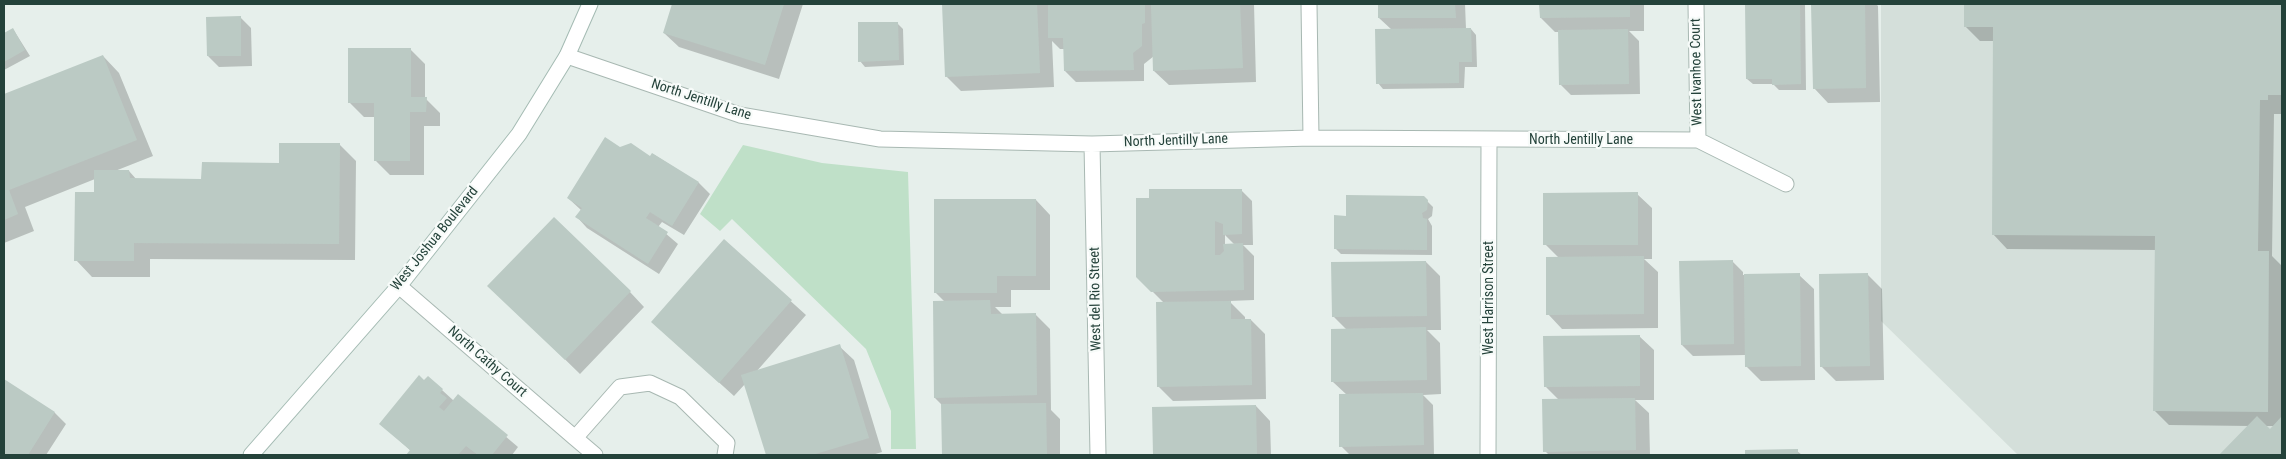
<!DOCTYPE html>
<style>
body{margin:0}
#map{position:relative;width:2286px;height:459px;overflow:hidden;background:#e6efeb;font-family:"Roboto Condensed",sans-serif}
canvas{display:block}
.frame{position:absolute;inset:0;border:5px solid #24423a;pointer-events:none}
</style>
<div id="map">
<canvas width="2286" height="459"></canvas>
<div class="frame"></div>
</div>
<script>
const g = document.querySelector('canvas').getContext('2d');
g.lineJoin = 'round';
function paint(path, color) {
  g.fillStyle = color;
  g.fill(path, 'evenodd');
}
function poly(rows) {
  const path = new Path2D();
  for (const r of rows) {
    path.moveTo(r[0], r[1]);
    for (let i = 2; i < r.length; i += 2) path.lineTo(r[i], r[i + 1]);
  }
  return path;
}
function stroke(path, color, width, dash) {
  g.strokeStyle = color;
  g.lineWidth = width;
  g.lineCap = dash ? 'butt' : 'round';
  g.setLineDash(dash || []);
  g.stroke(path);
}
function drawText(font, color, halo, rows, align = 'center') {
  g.font = font + ' "Roboto Condensed",sans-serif';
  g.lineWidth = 4.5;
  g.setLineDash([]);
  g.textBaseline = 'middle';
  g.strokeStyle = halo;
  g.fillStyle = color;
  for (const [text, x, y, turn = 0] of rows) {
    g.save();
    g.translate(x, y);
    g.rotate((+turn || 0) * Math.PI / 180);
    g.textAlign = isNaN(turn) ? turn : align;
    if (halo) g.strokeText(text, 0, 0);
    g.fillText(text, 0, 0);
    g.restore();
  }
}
const built = poly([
 [1881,4,2282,4,2282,455,2018,455,1881,321]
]);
const green = poly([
 [743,145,822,163,908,172,916,449,891,449,891,411,866,349,732,219,720,231,700,214]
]);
const shadow = poly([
 [674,4,803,4,779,79,679,47,664,33],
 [944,4,1254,4,1256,82,1169,85,1154,71,1154,56,1144,64,1144,81,1076,82,1065,71,1065,49,1060,49,1052,41,1054,87,961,91,946,76],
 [1379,4,1465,4,1466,29,1471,29,1476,35,1477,67,1465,67,1464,88,1383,89,1378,83,1392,30,1379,18],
 [1541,4,1644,4,1644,31,1629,31,1639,41,1640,94,1571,95,1560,84,1560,32,1555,32,1541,18],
 [1746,4,1805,4,1806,90,1779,90,1773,84,1753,84,1747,79],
 [1813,4,1876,4,1878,6,1880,102,1828,103,1814,88],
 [1965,4,2282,4,2282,114,2274,114,2272,256,2282,266,2282,455,2221,455,2250,426,2169,425,2154,410,2156,250,2007,249,1993,234,1994,41,1980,41,1965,26],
 [2265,426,2274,426,2270,430],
 [240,17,251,28,252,66,219,67,208,56],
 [897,23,903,29,904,65,865,67,860,61],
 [13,29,30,56,4,70,4,34],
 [410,49,425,64,425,98,440,113,440,126,424,126,424,175,390,175,376,161,376,117,364,117,350,103],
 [103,56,119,73,153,156,115,171,129,171,137,180,203,180,280,164,339,144,356,161,355,260,150,259,150,277,92,277,76,260,95,193,95,179,25,207,34,231,4,243,4,95],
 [620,148,651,158,653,154,699,183,710,194,684,235,662,222,658,227,678,244,659,274,587,228,577,217,581,210,568,198],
 [1241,190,1252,201,1253,245,1243,245,1254,256,1254,300,1229,301,1245,317,1245,320,1251,320,1265,334,1266,399,1173,401,1158,386,1164,303,1138,277],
 [1225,235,1235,245,1225,245],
 [1637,194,1652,208,1652,259,1644,259,1658,272,1658,328,1562,329,1548,314,1559,258,1545,244],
 [1423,197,1433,207,1432,216,1428,219,1432,226,1432,255,1341,254,1335,248,1347,217],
 [1036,200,1050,215,1050,290,1011,290,1011,307,995,307,1003,315,1035,314,1050,329,1051,410,1060,419,1060,455,943,455,942,405,935,398,945,302,935,292],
 [724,241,806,315,756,372,839,346,854,360,882,452,872,455,767,455,745,384,734,396,652,322],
 [1732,261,1743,272,1743,275,1799,275,1814,289,1815,380,1761,381,1746,366,1746,355,1693,356,1682,345],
 [1426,262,1440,276,1441,330,1427,330,1440,343,1441,394,1423,395,1433,405,1434,455,1350,455,1341,446,1347,395,1333,382,1347,330,1334,317],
 [1868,275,1882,289,1884,380,1836,381,1821,366],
 [630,292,644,307,580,374,504,300],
 [1639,336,1654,350,1654,400,1635,400,1649,413,1650,455,1549,455,1545,451,1559,400,1546,387],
 [4,380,55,413,66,424,46,455,4,455],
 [424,381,442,390,454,401,458,396,518,447,512,455,408,455,411,451,381,424],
 [1256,406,1270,421,1271,455,1154,455,1153,409],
 [1746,451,1797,451,1802,455,1746,455]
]);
const building = poly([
 [672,4,784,4,765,65,663,33],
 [942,4,1037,4,1040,73,945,77],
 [1048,4,1145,4,1145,23,1142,24,1142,46,1133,53,1134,70,1064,71,1063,38,1048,38],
 [1151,4,1240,4,1243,68,1153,71],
 [1378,4,1455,4,1456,18,1378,18],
 [1539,4,1630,4,1630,17,1540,18],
 [1745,4,1800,4,1801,84,1772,85,1772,79,1746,79],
 [1811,4,1865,4,1866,88,1813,89],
 [1964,4,2282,4,2282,95,2268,95,2268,100,2260,100,2258,251,2269,251,2268,412,2153,411,2155,236,1992,235,1993,27,1964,27],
 [241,16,241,56,207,56,206,17],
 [858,22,898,22,899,60,858,62],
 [13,28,25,50,4,62,4,33],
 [1471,28,1472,62,1459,62,1459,83,1376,84,1375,29],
 [1628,29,1629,84,1559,85,1558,30],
 [348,48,411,48,411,97,427,97,426,112,410,112,410,161,374,161,374,103,348,103],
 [103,55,137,140,9,190,18,214,4,220,4,94],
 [605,137,620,147,631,143,650,156,652,153,699,182,672,226,650,212,646,218,668,232,648,264,575,217,582,208,567,198],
 [279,143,340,143,339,244,134,243,134,261,74,261,75,192,94,192,94,170,129,170,130,178,201,179,202,162,279,163],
 [1149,189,1242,189,1242,234,1223,235,1223,224,1215,221,1215,255,1220,255,1224,251,1223,244,1243,243,1244,290,1151,292,1136,277,1136,198,1149,198],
 [1638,192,1638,245,1543,245,1543,193],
 [1346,195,1424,196,1428,200,1427,210,1422,213,1423,218,1427,219,1427,250,1334,249,1334,215,1346,216],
 [934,199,1036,199,1036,276,997,276,997,293,934,293],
 [554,217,631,291,565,360,487,286],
 [724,239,792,300,719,383,651,322],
 [1644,256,1644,314,1546,315,1546,257],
 [1733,260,1734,344,1681,345,1679,261],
 [1426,261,1427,316,1332,317,1331,262],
 [1800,273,1801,366,1745,367,1744,274],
 [1868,273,1870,366,1820,367,1819,274],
 [990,300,991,314,1036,313,1037,395,934,398,933,301],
 [1231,301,1231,319,1251,319,1252,385,1157,387,1156,302],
 [1426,327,1427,380,1331,382,1331,329],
 [1640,335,1640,386,1544,387,1543,336],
 [840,344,869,438,812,455,766,455,741,375],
 [419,375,424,380,428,376,443,389,440,393,447,398,439,407,444,411,458,394,508,435,492,455,478,455,466,446,458,455,406,455,410,450,379,424],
 [4,379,55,412,28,455,4,455],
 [1423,393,1424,445,1339,447,1339,394],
 [1635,398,1636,450,1543,452,1542,399],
 [1046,403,1047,455,942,455,941,404],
 [1256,405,1257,455,1153,455,1152,407],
 [2257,416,2270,429,2282,416,2282,455,2219,455],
 [1798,449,1798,455,1745,455,1745,450]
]);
const street = poly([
 [1309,4,1311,138],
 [1696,4,1698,140],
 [567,56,740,115,880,139,1092,144,1311,138,1698,140,1786,184],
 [1092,144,1098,455],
 [399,286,575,438],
 [595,455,575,438,620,387,650,383,680,397,727,443,725,455],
 [1488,455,1489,140]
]);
const secondary = poly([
 [251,455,399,286,519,134,567,56,590,4]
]);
const streetNames = [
 ["West Ivanhoe Court",1697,72,-91],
 ["North Jentilly Lane",701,100,18],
 ["North Jentilly Lane",1581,140],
 ["North Jentilly Lane",1176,141,-2],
 ["West Joshua Boulevard",435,239,-51],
 ["West Harrison Street",1489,298,-90],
 ["West del Rio Street",1096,299,-91],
 ["North Cathy Court",487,362,41]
];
paint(built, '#d4dfda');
paint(green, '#bfe0c8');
paint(shadow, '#0003');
paint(building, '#bbcac4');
stroke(street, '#a8b8b2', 17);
stroke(secondary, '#a4bbb3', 17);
stroke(street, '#fff', 15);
stroke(secondary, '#fff', 15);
drawText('14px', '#24423a', '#f7fbf9', streetNames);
</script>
